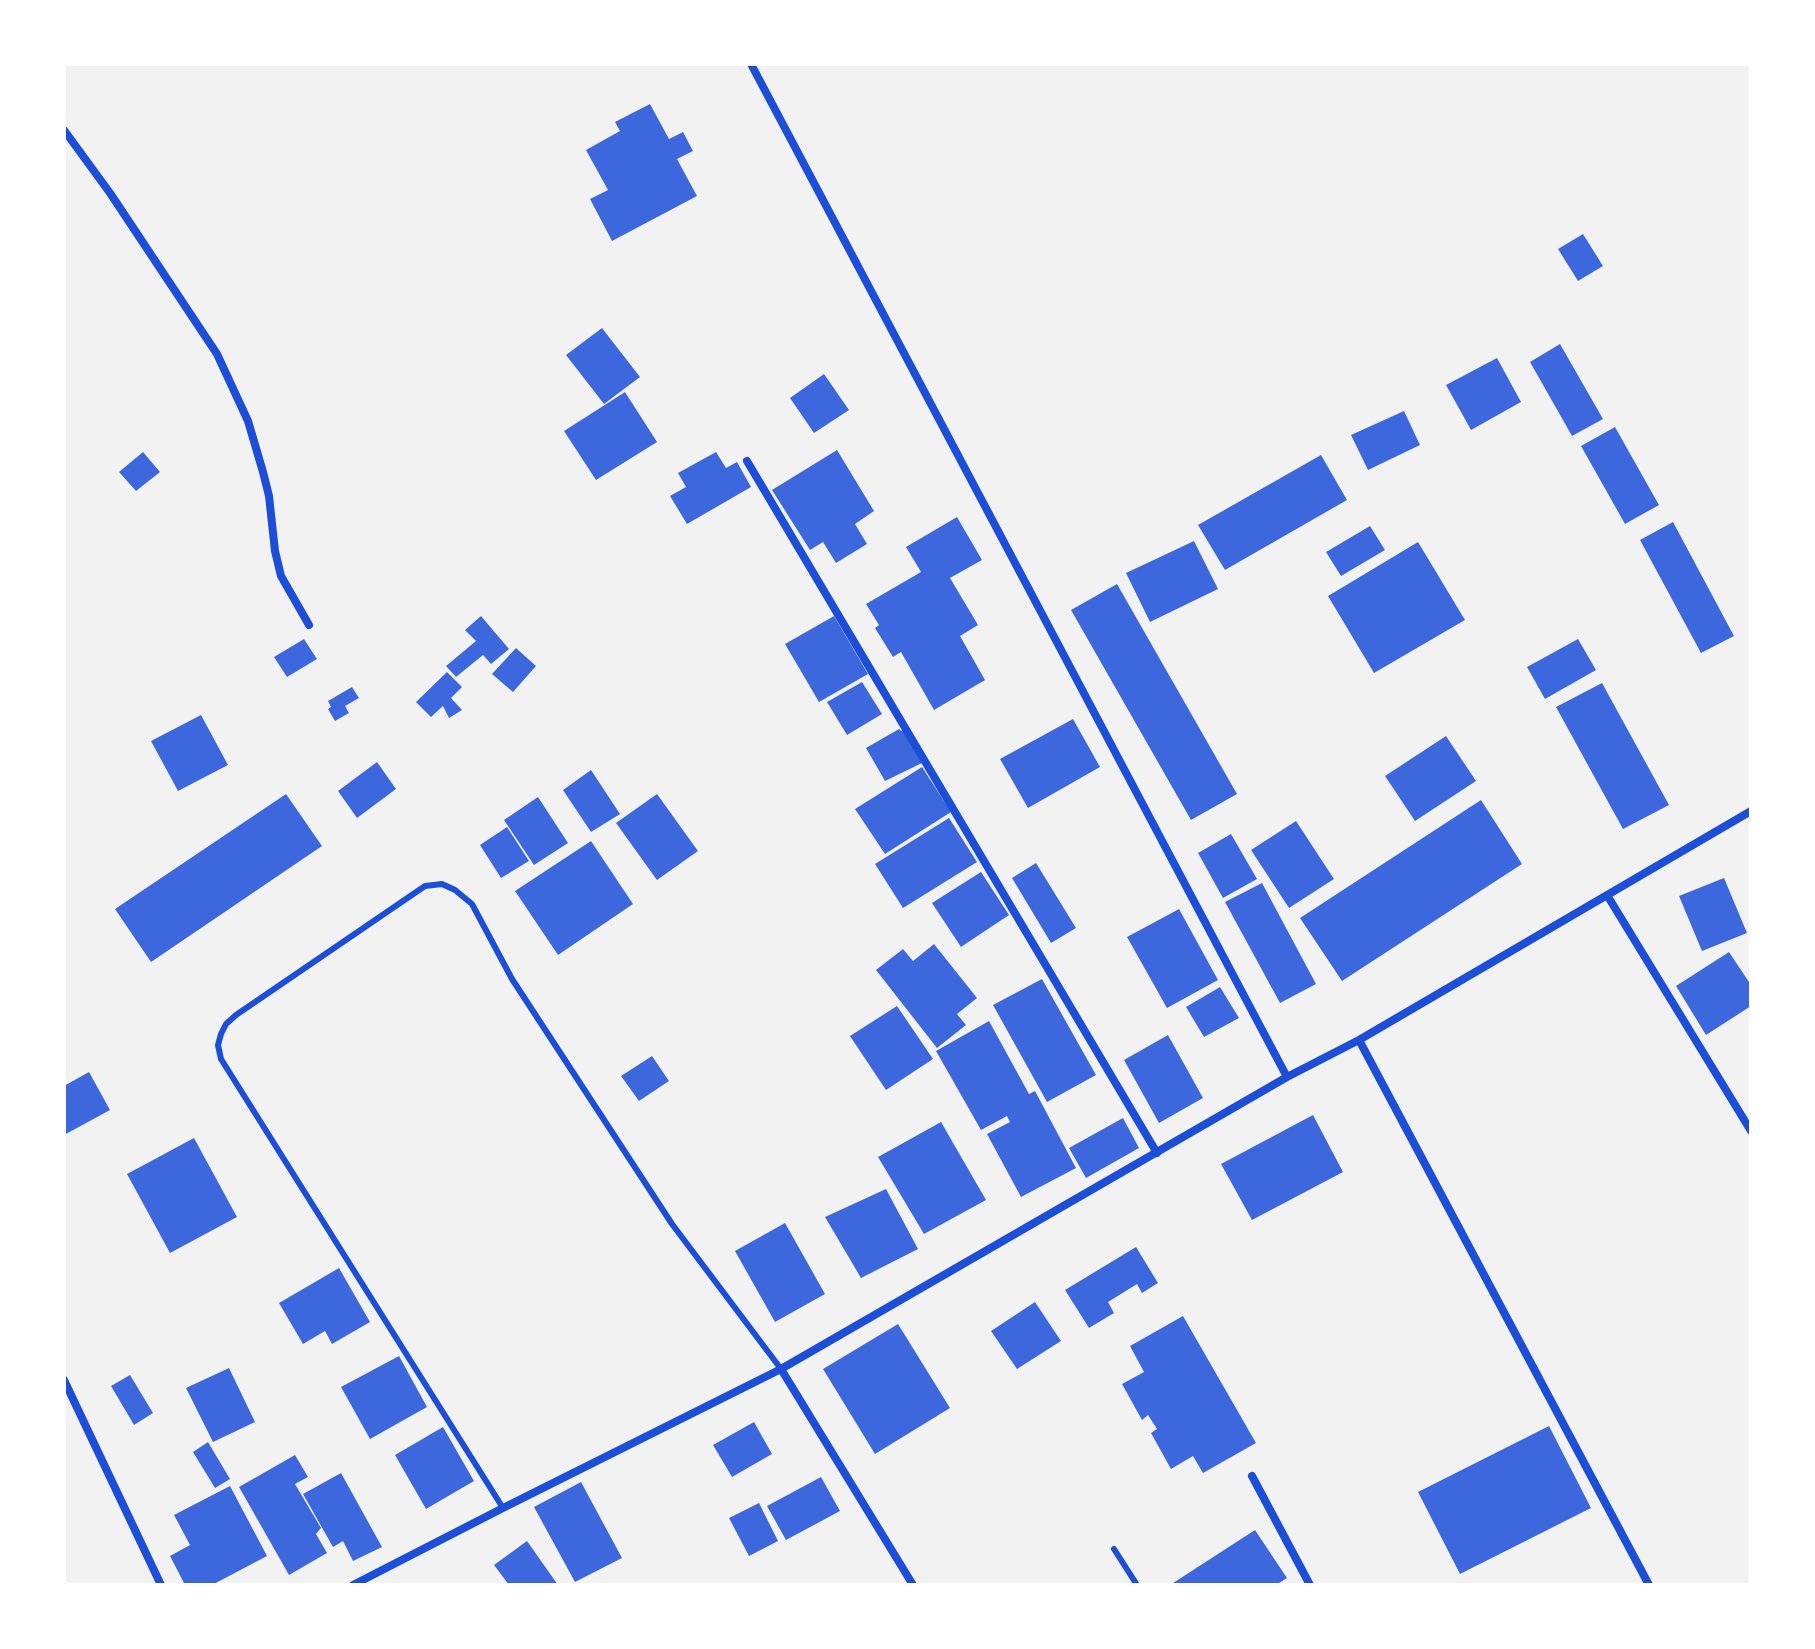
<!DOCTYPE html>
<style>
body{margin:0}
#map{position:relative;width:1815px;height:1649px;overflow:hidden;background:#f2f2f2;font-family:Cabin,sans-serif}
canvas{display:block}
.frame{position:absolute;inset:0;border:66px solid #fff;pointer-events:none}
</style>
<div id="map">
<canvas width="1815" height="1649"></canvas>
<div class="frame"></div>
</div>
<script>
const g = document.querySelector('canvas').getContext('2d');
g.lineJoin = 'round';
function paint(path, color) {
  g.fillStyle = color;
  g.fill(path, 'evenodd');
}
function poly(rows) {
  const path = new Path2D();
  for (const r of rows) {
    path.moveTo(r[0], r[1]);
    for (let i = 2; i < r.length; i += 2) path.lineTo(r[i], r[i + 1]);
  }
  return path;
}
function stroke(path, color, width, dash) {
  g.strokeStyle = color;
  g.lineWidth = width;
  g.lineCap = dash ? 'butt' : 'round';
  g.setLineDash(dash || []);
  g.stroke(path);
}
const building = poly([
 [650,104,669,139,683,132,693,151,677,159,697,196,612,241,590,199,608,190,586,150,620,131,615,122],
 [1583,234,1603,266,1578,281,1558,249],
 [602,328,640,377,604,404,566,355],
 [1560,344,1603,419,1572,436,1530,362],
 [1497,358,1521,402,1471,430,1446,385],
 [824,374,849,410,814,433,790,398],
 [625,392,657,442,596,480,564,431],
 [1404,411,1420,445,1368,470,1351,435],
 [1615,427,1659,505,1625,524,1581,446],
 [837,450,874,511,855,524,867,544,836,563,823,542,810,550,772,490],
 [143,452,160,472,136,491,119,472],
 [716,452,726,468,737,462,751,487,687,524,670,496,686,487,678,473],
 [1321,455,1347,500,1225,570,1198,525],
 [957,517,982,560,950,578,978,625,960,636,985,680,934,710,901,652,893,657,875,628,879,625,866,604,921,572,906,547],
 [1673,522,1734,636,1701,653,1640,540],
 [1370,526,1385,550,1341,576,1326,552],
 [1194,541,1218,589,1150,622,1126,573],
 [1418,542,1465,620,1374,673,1328,596],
 [1117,584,1237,794,1191,820,1071,610],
 [481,616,509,649,491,664,483,655,456,677,446,666,476,641,465,630],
 [834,616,868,674,819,702,785,644],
 [304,639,317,659,287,677,274,657],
 [1578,639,1596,670,1545,699,1527,667],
 [516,648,536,666,513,692,492,674],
 [447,672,462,687,451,698,462,710,449,718,443,706,431,717,416,702],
 [862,682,882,714,847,735,827,702],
 [1602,683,1669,805,1623,829,1556,707],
 [352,687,359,698,345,706,349,713,335,721,328,709,331,707,328,701],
 [201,715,228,765,178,791,151,741],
 [1073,719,1100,767,1028,808,1000,759],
 [899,729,901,731,903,730,922,763,885,781,866,748],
 [1446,736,1476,781,1415,821,1385,776],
 [377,762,396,789,357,818,338,791],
 [922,767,951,812,885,854,855,809],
 [591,770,620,814,591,832,563,790],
 [286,794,322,846,151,962,115,909],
 [657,794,698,851,657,880,616,823],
 [538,797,568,843,534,865,504,820],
 [1481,800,1522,864,1342,981,1300,918],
 [949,818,977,862,903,908,875,864],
 [1296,821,1334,879,1289,908,1251,850],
 [507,827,529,861,501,878,480,845],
 [1231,834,1257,879,1223,898,1198,853],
 [591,841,633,904,558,955,515,891],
 [1036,863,1076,928,1051,943,1012,878],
 [981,872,1009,915,961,947,932,903],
 [1724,878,1747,933,1702,951,1679,896],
 [1262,883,1316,984,1280,1003,1225,902],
 [1179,909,1218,980,1167,1008,1127,937],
 [934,944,977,998,957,1014,966,1025,937,1048,876,970,903,949,913,961],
 [1729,952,1751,985,1751,1006,1706,1035,1676,986],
 [1042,979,1096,1075,1047,1102,993,1005],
 [1220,987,1239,1018,1204,1037,1186,1007],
 [897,1006,933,1059,886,1090,850,1036],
 [989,1021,1029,1094,1035,1091,1076,1168,1021,1197,987,1134,1010,1122,1007,1116,981,1130,936,1051],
 [1168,1035,1203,1098,1159,1123,1124,1060],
 [652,1056,669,1081,639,1101,621,1076],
 [89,1072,110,1110,64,1135,64,1086],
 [1313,1115,1343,1172,1252,1220,1221,1164],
 [1123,1118,1139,1148,1086,1178,1069,1148],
 [941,1122,986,1200,924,1234,878,1157],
 [194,1138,237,1217,170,1253,127,1174],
 [886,1189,918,1249,861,1278,825,1217],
 [785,1223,825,1294,775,1322,735,1251],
 [1136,1247,1158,1283,1142,1293,1137,1284,1108,1302,1114,1313,1089,1328,1065,1290],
 [339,1268,370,1322,332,1344,325,1331,303,1344,279,1303],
 [1035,1302,1061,1341,1017,1369,991,1331],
 [1183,1316,1256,1443,1203,1473,1193,1456,1171,1469,1151,1433,1157,1429,1148,1415,1142,1420,1122,1384,1144,1372,1130,1346],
 [898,1324,950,1408,875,1454,823,1369],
 [399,1356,427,1407,370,1439,341,1387],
 [229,1368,255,1422,213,1442,186,1388],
 [130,1375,153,1413,134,1425,111,1386],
 [754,1422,772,1454,732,1477,713,1445],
 [1549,1426,1591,1508,1460,1574,1418,1492],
 [443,1427,474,1481,426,1509,395,1455],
 [208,1442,230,1479,215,1488,193,1452],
 [295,1455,308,1477,295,1484,321,1528,316,1534,327,1553,289,1575,239,1487],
 [341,1473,382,1547,353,1561,343,1541,333,1547,303,1494],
 [821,1477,840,1511,786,1540,767,1506],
 [581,1482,622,1558,575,1582,534,1507],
 [230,1486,267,1556,212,1585,185,1585,170,1556,190,1545,174,1515],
 [759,1503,778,1541,749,1556,729,1518],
 [1255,1530,1287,1578,1276,1585,1170,1585],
 [527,1541,558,1585,509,1585,494,1565]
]);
const service = poly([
 [503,1508,221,1059,218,1045,221,1034,226,1024,236,1015,425,886,442,884,455,890,472,904,512,979,672,1224,781,1369],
 [1114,1549,1137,1585]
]);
const minor = poly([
 [751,64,1287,1077],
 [64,130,110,193,217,354,248,421,263,472,269,496,275,551,281,576,309,625],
 [747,461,1157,1153],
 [1607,895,1751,1131],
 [1359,1040,1649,1585],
 [781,1369,913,1585],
 [64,1380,161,1585],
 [1252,1476,1310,1585],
 [353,1585,503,1508,781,1369,1287,1077,1359,1040,1751,811]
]);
paint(building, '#3d67dc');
stroke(service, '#1d4ed8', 6);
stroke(minor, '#1d4ed8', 8);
</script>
